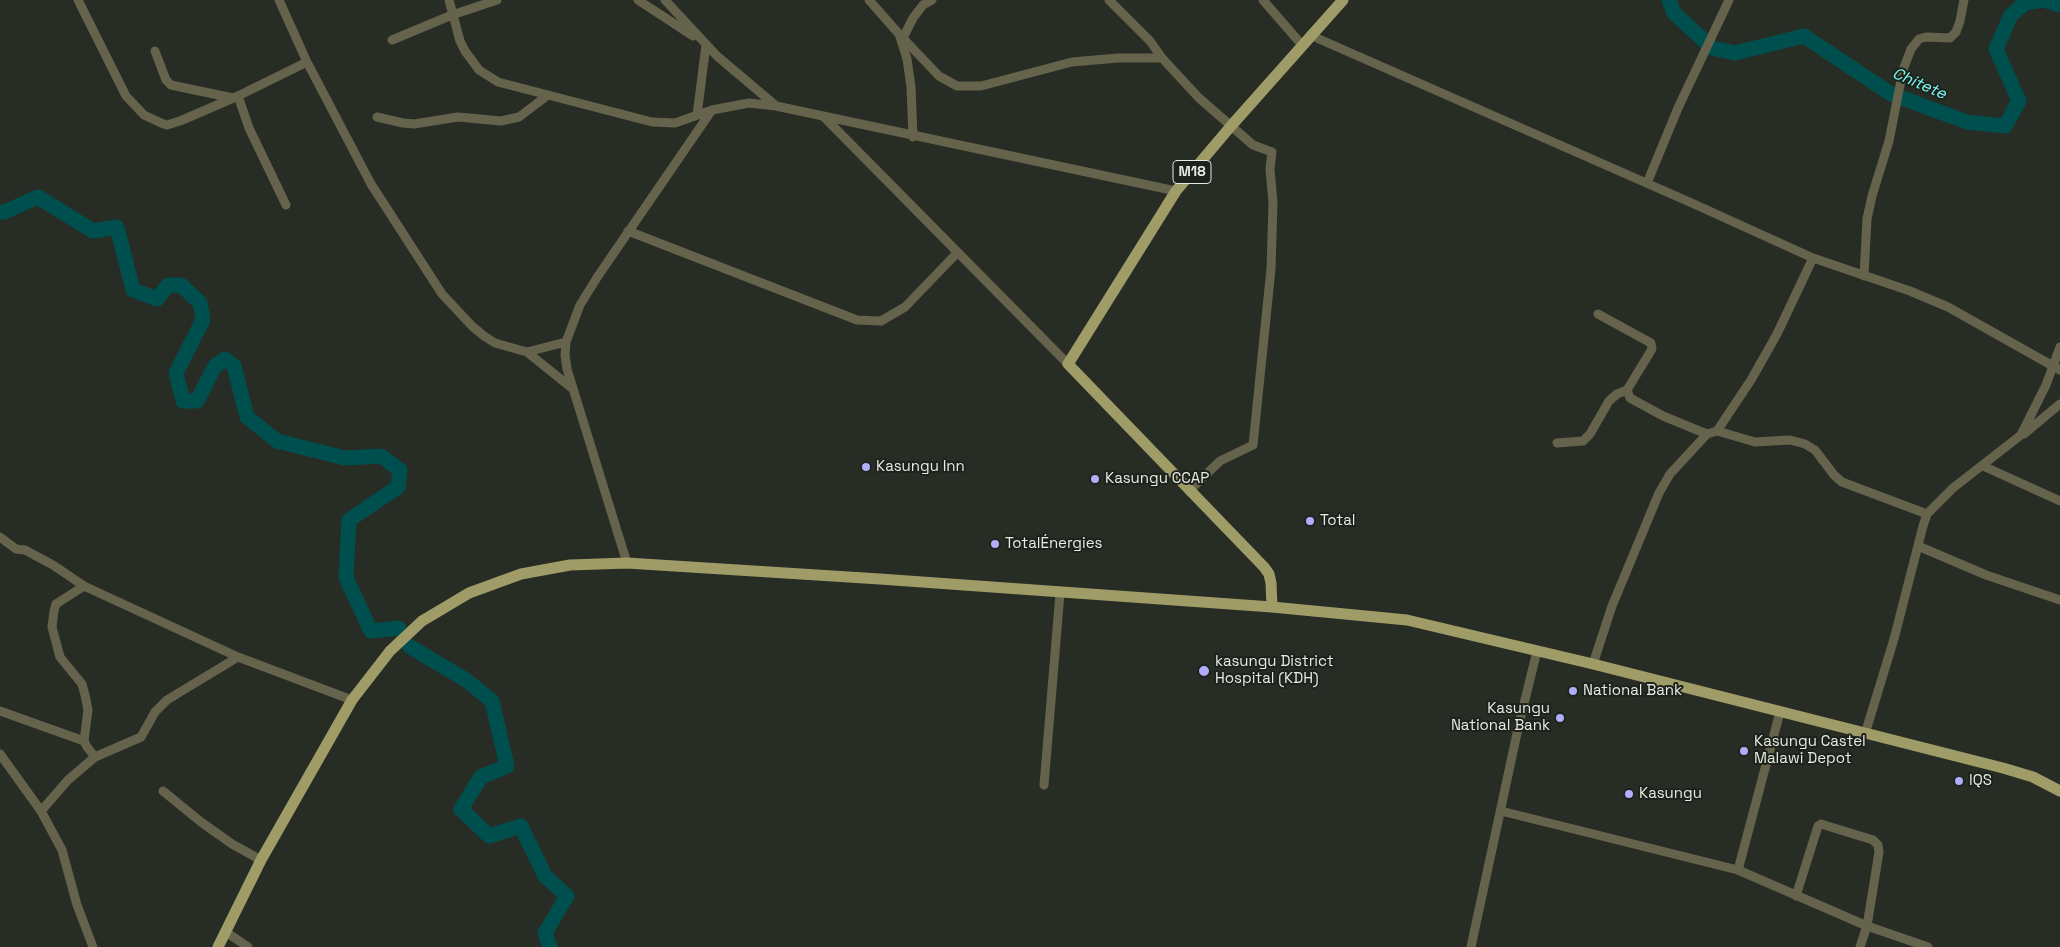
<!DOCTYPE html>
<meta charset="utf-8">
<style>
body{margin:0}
canvas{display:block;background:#272c24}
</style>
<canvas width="2060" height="947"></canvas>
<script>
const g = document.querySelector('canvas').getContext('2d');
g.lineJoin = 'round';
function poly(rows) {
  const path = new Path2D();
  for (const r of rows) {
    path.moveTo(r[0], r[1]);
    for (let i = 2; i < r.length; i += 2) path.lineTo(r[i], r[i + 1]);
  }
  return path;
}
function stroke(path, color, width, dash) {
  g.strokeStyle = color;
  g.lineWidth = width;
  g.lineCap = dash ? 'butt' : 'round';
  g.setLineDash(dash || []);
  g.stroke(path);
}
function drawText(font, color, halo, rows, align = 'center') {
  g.font = font + ' "Space Grotesk",sans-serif';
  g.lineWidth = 4;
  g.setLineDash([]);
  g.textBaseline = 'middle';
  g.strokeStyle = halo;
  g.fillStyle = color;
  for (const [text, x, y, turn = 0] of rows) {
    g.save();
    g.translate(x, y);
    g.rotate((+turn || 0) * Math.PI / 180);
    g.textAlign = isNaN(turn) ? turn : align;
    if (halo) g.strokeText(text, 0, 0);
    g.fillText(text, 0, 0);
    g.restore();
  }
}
const river = poly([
 [1669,0,1674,13,1712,48,1735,53,1804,36,1891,94,1967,122,2005,126,2019,101,1996,49,2011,15,2025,3,2043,0],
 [2044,0,2060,5],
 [0,212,4,212,38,197,93,231,117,227,133,290,157,299,168,285,181,285,200,303,203,320,176,373,183,401,197,401,215,366,225,359,234,366,247,417,277,441,345,458,381,456,400,470,398,487,349,520,346,578,371,631,399,628],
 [409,646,466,680,492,701,507,766,481,777,461,809,489,836,521,826,545,876,567,896,545,933,550,947]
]);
const minor = poly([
 [78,0,126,96,144,115,161,123,167,125,180,121,238,96,307,62],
 [279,0,307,62,371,184,442,294,472,326,484,336,495,343,527,352,573,389],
 [449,0,460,41,465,51,479,70,498,82,652,122,675,123,712,110],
 [638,0,693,36],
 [665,0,717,56,775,105],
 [869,0,899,34,907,59,911,87,913,137],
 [1109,0,1150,41,1162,58,1199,98,1253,145,1272,152,1270,169,1273,203,1271,269,1253,445,1220,461,1189,491],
 [1263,0,1302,45],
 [899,34,939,76,957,86,981,86,1072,62,1118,58,1162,58],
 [1310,35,1694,204,1813,258,1910,291,1948,307,2060,370],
 [903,38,913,18,923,5,932,0],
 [392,40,452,15,497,0],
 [155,51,166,80,171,85,233,98],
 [238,96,249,128,286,205],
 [697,115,706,45],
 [377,117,403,123,414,124,458,117,501,121,519,117,548,95],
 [824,117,1068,364],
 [1647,183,1678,108,1729,0],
 [628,231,857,320,881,321,905,307,957,253],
 [1864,276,1867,219,1872,196,1889,141,1903,70,1911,49,1919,39,1926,37,1950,38,1956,32,1960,21,1964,0],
 [1598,314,1651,343,1652,349,1627,390,1630,398,1663,416,1707,434],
 [527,352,566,342],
 [1717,431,1755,442,1790,440,1805,444,1815,450,1834,475,1842,482,1927,514],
 [2024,434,2060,404],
 [1557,443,1583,441,1590,434,1609,401,1617,394,1627,390],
 [1983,466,2060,501],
 [0,537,16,549,25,550,53,565,84,586,238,657,352,700],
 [1918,546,1986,575,2060,600],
 [627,563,567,369,565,355,566,342,580,305,598,276,712,110,749,103,776,106,1176,191],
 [84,586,56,604,54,611,52,627,60,657,82,684,85,695,88,710,84,741,87,747,95,757],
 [1593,664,1612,606,1659,493,1670,474,1707,434,1717,431,1751,380,1777,334,1813,258],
 [0,711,84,741],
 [1865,734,1894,639,1923,526,1927,514,1953,488,2021,435,2046,385,2060,347],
 [0,754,41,811,62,850,77,905,93,947],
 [1044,785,1060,593],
 [163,791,201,822,232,844,261,860],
 [41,811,68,780,95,757,141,737,155,712,167,700,238,657],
 [1501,811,1738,870,1867,926,1928,947],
 [1738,870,1780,712],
 [1796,896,1818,826,1821,824,1873,840,1878,845,1879,852,1867,926,1860,947],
 [226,932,248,947],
 [1471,947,1519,724,1537,651]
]);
const major = poly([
 [1272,607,1271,583,1269,574,1264,567,1068,364,1176,191,1231,126,1343,0],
 [218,947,261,860,352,700,390,651,422,621,469,593,521,574,570,565,627,563,880,579,1272,607,1407,620,1593,664,2003,768,2033,777,2060,791]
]);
const markers = [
 [866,467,5,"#b0aefa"],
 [1095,479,5,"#b0aefa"],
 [1310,521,5,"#b0aefa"],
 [995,544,5,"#b0aefa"],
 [1204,671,6,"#b0aefa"],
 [1573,691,5,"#b0aefa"],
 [1560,718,5,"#b0aefa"],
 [1744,751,5,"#b0aefa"],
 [1959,781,5,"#b0aefa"],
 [1629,794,5,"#b0aefa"]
];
const shields = [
 [1192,172,38]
];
const shieldNames = [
 ["M18",1192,172]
];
const poiNames = [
 ["Kasungu Inn",876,467],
 ["Kasungu CCAP",1105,479],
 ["Total",1320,521],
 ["TotalÉnergies",1005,544],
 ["kasungu District",1215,662],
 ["Hospital (KDH)",1215,679],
 ["National Bank",1583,691],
 ["Kasungu",1550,709,"right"],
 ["National Bank",1550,726,"right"],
 ["Kasungu Castel",1754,742],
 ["Malawi Depot",1754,759],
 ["IQS",1969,781],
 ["Kasungu",1639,794]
];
const waterNames = [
 ["Chitete",1919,84,23]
];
stroke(river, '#004f4f', 15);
stroke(minor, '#65634b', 9);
stroke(major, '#9f9c67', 11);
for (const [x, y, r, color] of markers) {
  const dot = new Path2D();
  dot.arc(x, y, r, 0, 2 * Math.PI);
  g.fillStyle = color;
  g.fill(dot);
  stroke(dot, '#1d231b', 2);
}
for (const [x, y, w] of shields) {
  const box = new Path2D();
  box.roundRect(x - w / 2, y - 11.5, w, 23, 4);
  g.fillStyle = '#1d231b';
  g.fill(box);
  stroke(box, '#e7eae5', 1);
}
drawText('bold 14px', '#e7eae5', null, shieldNames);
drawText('15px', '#e7eae5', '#1d231b', poiNames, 'left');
drawText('italic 16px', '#78f9f8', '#1d231b', waterNames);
</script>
